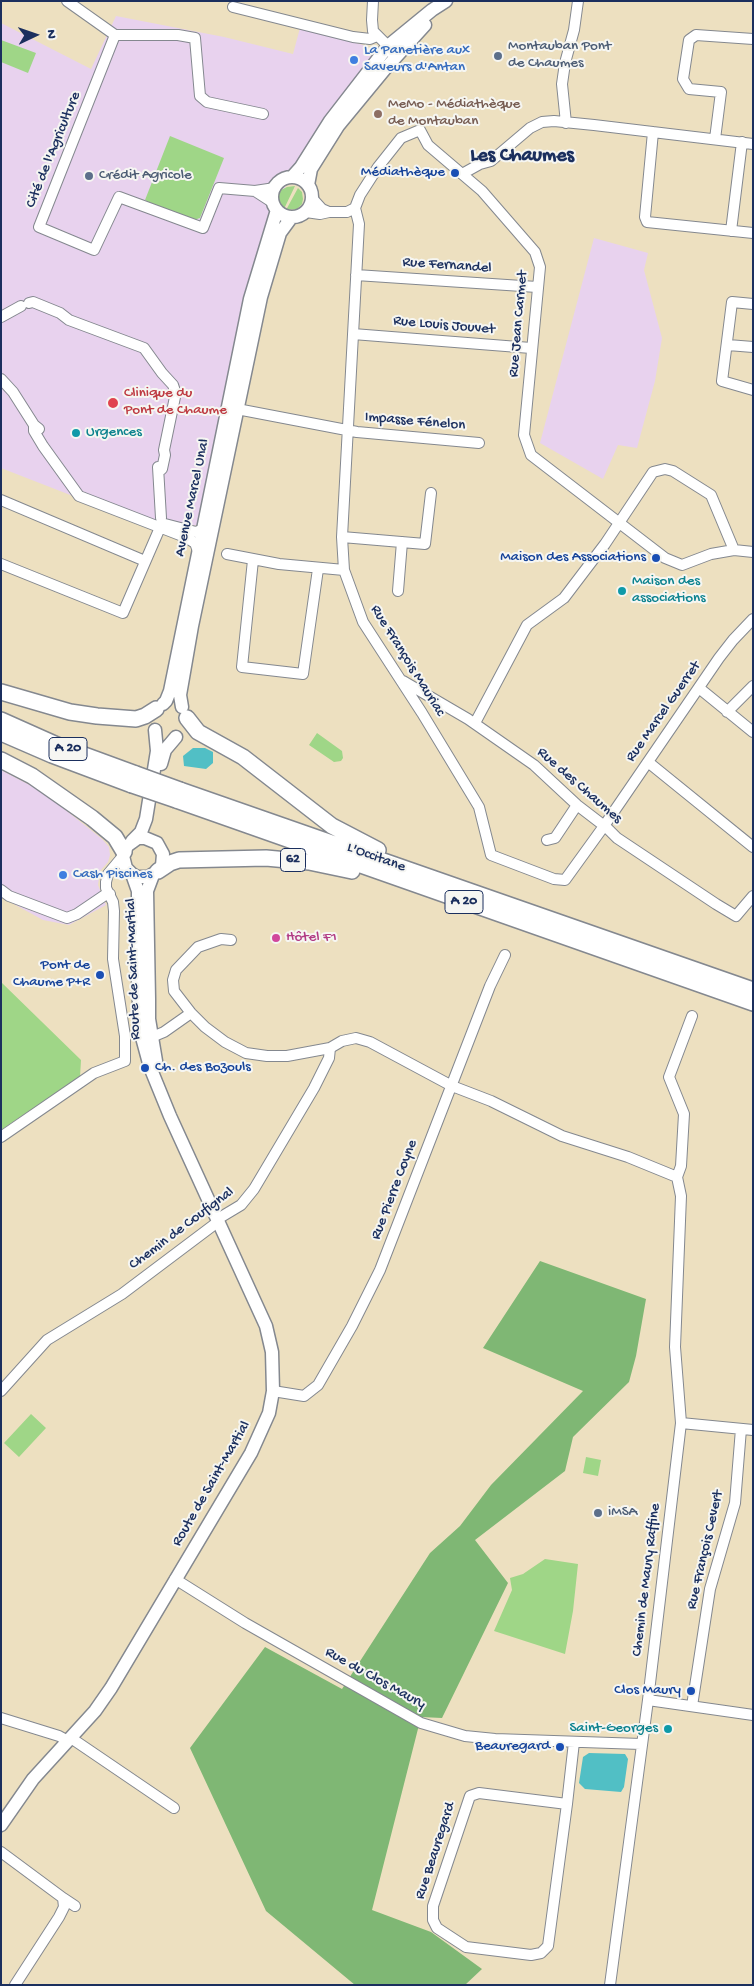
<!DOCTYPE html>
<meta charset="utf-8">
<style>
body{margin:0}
#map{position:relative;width:754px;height:1986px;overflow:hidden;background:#ede0c0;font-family:"Gochi Hand",sans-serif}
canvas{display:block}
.frame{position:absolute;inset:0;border:2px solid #1b2f5e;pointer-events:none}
.north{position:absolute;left:10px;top:10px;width:50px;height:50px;-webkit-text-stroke:4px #f6f6f2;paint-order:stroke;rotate:87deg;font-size:14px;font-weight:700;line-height:20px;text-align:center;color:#1b2f5e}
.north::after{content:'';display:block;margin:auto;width:18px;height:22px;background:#1b2f5e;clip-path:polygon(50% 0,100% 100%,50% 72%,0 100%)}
</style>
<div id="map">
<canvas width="754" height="1986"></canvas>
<div class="frame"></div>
<div class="north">N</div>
</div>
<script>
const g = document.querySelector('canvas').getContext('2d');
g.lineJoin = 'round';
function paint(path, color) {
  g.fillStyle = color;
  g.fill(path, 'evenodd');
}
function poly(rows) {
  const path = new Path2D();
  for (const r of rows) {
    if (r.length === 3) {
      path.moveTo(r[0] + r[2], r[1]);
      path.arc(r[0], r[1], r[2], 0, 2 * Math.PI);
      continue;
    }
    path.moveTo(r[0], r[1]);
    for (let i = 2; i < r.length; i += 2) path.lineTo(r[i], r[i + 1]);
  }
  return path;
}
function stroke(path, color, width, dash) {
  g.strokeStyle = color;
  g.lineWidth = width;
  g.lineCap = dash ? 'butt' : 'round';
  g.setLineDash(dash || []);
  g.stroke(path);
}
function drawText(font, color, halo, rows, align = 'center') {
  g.font = font + ' "Gochi Hand",sans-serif';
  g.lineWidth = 4;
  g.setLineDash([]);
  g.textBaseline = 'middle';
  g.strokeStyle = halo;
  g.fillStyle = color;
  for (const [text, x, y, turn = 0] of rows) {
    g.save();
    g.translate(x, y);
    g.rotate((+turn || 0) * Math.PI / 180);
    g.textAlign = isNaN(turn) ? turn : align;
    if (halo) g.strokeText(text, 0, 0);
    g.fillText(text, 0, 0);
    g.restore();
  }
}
const built = poly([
 [116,16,224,37,293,54,300,28,367,46,372,58,294,166,268,228,198,525,155,531,137,521,1,468,1,23,91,69],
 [594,238,648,253,644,270,662,338,655,381,637,448,618,445,603,479,540,443],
 [1,770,43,792,102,839,109,847,110,855,108,862,100,871,98,885,106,905,69,925,43,920,1,897]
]);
const green = poly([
 [1,40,36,53,28,73,1,62],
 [170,136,224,158,200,218,194,220,154,205,145,200],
 [295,186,284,209,278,200,279,194,281,190,287,187],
 [298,188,302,192,303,199,302,204,297,209,286,210],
 [317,733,342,751,343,758,341,761,334,762,309,745],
 [1,982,81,1060,80,1077,1,1130],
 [31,1414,46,1428,19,1457,4,1443],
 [586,1457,601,1460,598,1476,583,1473],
 [545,1559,578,1564,573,1611,565,1654,494,1631,512,1590,510,1578,523,1574]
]);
const forest = poly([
 [540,1261,646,1299,636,1356,629,1382,573,1437,565,1471,475,1540,508,1583,442,1718,421,1717,372,1910,431,1932,482,1969,465,1985,355,1985,266,1911,190,1748,265,1647,342,1689,430,1553,460,1526,491,1485,583,1391,483,1348]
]);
const water = poly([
 [193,748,205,748,213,752,213,763,206,769,184,766,183,756],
 [589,1753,625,1754,628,1759,624,1787,621,1792,585,1789,579,1783,583,1757]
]);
const minor = poly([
 [67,1,115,35],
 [373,1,372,20,373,31,388,46,390,52],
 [233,7,353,37,370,39,377,36],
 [115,35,39,227,94,250,119,197,203,228,219,188,255,191,275,188],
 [115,35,178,35,195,38,200,96,207,102,263,114],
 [566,123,562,84,565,63,574,30,578,1],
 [653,132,645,217,647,222,753,233],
 [715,139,721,92,689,89,683,79,689,40,696,35,753,39],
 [462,174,480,164,491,161,530,128,542,122,554,121,594,125,753,144],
 [255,191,272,202],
 [312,198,322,209,329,212],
 [355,208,359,224,342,537,344,570,363,622,422,713,479,807,491,855,554,879,565,880,604,826,719,658,733,640,753,619],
 [306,212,320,214,329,212,347,212,355,208,360,195,378,167,401,138,420,130,428,145,482,191,535,252,540,267,524,435,531,455,665,558,682,565,711,554,734,550,753,552],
 [731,231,742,142],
 [356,275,537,287],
 [29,303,33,302,60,313,69,320,144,348,162,373,173,385,175,391,175,397,164,450,165,455,162,469,159,471],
 [753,304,732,302,722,381,753,390],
 [1,317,21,306],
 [353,334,531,348],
 [728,345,753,347],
 [1,379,13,392,34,425,39,429],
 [233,405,234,408,237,409,357,432,479,443],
 [34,425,34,431,43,446,79,496,185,537,195,543,198,551],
 [158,467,161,518],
 [1,500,145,561],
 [165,524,196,532,203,529],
 [342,537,425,544,431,493],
 [227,554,279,564,344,570],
 [253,560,242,667,303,674,318,569],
 [1,564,123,613,162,523],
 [398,591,402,542],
 [403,681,468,719,534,765,577,805,607,828,617,838,716,904,736,916,753,896],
 [699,688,753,732],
 [727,712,753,686],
 [475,723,527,625,564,598,605,544,653,472,665,469,673,471,711,495,734,550],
 [648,762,753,847],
 [547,840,555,838,577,805],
 [1,890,9,896,67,918,77,914,105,895,110,894],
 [231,940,221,939,198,947,176,970,173,980,174,991,191,1013,205,1027,225,1042,246,1053,267,1056,287,1056,330,1048,342,1041,356,1038,370,1042,452,1086,491,1101,562,1136,628,1157,677,1177],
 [152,1037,164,1032,191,1013],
 [1,1137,94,1073,125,1061,125,1036,113,959,114,911,113,902,106,888,106,882,108,874,123,856],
 [1,1391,47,1340,122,1294,215,1224,221,1217,241,1205,254,1189,314,1088,329,1058,330,1048],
 [273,1391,304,1396,318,1385,352,1326,380,1270,490,986,505,955],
 [681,1423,753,1430],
 [175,1579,245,1623,421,1723,465,1736,495,1739,641,1744],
 [648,1700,753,1715],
 [692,1706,710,1589,735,1503,741,1429],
 [1,1718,59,1736,68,1741],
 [71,1738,174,1808],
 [567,1804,479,1793,470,1796,433,1906,433,1920,437,1928,466,1947,531,1955,541,1953,548,1946,567,1804,574,1742],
 [1,1852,63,1898,64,1907,59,1917,15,1985],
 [63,1898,75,1906],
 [610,1985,648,1700,681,1423,675,1347,681,1196,677,1177,681,1166,684,1114,669,1077,692,1016]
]);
const major = poly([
 [292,197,20],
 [292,177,301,167,330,121,388,46,432,10,446,1],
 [308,185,311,169,338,126,385,69,425,25],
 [163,704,166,701,170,691,250,299,277,210],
 [182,707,180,695,192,626,261,297,280,233,291,218],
 [161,764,165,750,176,737],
 [132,841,141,832,146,819,157,751,155,730],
 [153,875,147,891,149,999,149,1019,156,1061],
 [1,1825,33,1779,95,1711,111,1688,251,1453,269,1413,273,1391,272,1352,266,1326,170,1116,150,1067,140,1030,138,980,138,891,132,874,126,868,123,856,127,846,138,838,145,838,157,843,163,854,162,866,158,871,148,877,137,877,132,874]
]);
const highway = poly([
 [1,692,70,712,97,716,136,719,145,716,156,709],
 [187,718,198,732,243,757,332,826,378,850],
 [1,720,57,745,136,774],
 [1,733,52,755,132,785],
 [1,760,32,776,92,818,115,837,124,852],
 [180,790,753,990],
 [176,800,753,1003],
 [158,871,170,863,179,860,266,858,309,862,352,871]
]);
const highwayBridge = poly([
 [136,774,180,790],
 [132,785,176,800]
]);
const markers = [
 [498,56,5,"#5c6f8a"],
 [354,60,5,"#3f7fe0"],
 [378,114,5,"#8d6e63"],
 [455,173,5,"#1a4fb4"],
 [89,176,5,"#5c6f8a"],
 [113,403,6,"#e0444e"],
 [76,433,5,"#0f9aa8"],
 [656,558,5,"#1a4fb4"],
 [622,591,5,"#0f9aa8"],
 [63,875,5,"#3f7fe0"],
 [276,938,5,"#d1479c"],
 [100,975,5,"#1a4fb4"],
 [145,1068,5,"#1a4fb4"],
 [598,1513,5,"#5c6f8a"],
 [691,1691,5,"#1a4fb4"],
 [668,1729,5,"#0f9aa8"],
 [560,1747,5,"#1a4fb4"]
];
const shields = [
 [68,749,38],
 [293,860,25],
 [464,902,38]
];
const shieldNames = [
 ["A 20",68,749],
 ["62",293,860],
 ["A 20",464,902]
];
const serviceNames = [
 ["Montauban Pont",508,47],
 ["de Chaumes",508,64],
 ["Crédit Agricole",99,176],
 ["iMSA",608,1513]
];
const shopNames = [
 ["La Panetière aux",364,51],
 ["Saveurs d'Antan",364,68],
 ["Cash Piscines",73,875]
];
const educationNames = [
 ["MeMo - Médiathèque",388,105],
 ["de Montauban",388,122]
];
const streetNames = [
 ["Cité de l'Agriculture",54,150,-68],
 ["Rue Fernandel",447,266,4],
 ["Rue Jean Carmet",519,324,-85],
 ["Rue Louis Jouvet",444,326,5],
 ["Impasse Fénelon",415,422,5],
 ["Avenue Marcel Unal",193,498,-78],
 ["Rue François Mauriac",407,661,58],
 ["Rue Marcel Guerret",664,712,-55],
 ["Rue des Chaumes",579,786,41],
 ["L'Occitane",376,858,20],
 ["Route de Saint-Martial",134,969,-92],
 ["Rue Pierre Coyne",395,1190,-69],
 ["Chemin de Coufignal",182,1229,-37],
 ["Route de Saint-Martial",212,1484,-60],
 ["Rue François Cevert",706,1550,-77],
 ["Chemin de Maury Raffine",647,1580,-83],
 ["Rue du Clos Maury",375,1679,29],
 ["Rue Beauregard",436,1851,-72]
];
const transitNames = [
 ["Médiathèque",445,173],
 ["Maison des Associations",646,558],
 ["Pont de",90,966],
 ["Chaume P+R",90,983],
 ["Ch. des Bozouls",155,1068,"left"],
 ["Clos Maury",681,1691],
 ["Beauregard",550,1747]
];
const healthNames = [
 ["Clinique du",124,394],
 ["Pont de Chaume",124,411]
];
const cultureNames = [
 ["Urgences",86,433],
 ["Maison des",632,582],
 ["associations",632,599],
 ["Saint-Georges",658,1729,"right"]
];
const hotelNames = [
 ["Hôtel F1",286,938]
];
const districtNames = [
 ["Les Chaumes",522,157]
];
paint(built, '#e8d2ee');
paint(green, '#9fd687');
paint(forest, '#7fb774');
paint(water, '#51bfc5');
stroke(minor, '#84888f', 12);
stroke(major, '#84888f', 15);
stroke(highway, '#84888f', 18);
stroke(minor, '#fff', 10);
stroke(major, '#fff', 12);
stroke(highway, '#fff', 15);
stroke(highwayBridge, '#84888f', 18, []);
stroke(highwayBridge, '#fff', 15);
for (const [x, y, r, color] of markers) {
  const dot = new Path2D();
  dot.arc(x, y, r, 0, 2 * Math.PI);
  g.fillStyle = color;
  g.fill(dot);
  stroke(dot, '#f6f6f2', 2);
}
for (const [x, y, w] of shields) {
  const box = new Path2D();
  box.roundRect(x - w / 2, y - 11.5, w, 23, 4);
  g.fillStyle = '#f6f6f2';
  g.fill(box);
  stroke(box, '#1b2f5e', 1);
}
drawText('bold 14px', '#1b2f5e', null, shieldNames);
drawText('15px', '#4e5e75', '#f6f6f2', serviceNames, 'left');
drawText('15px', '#366cbe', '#f6f6f2', shopNames, 'left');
drawText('15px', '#785e54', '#f6f6f2', educationNames, 'left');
drawText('15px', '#1b2f5e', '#f6f6f2', streetNames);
drawText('15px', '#164399', '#f6f6f2', transitNames, 'right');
drawText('15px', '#be3a42', '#f6f6f2', healthNames, 'left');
drawText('15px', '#0d838f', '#f6f6f2', cultureNames, 'left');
drawText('15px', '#b23c85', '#f6f6f2', hotelNames, 'left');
drawText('bold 20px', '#1b2f5e', '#f6f6f2', districtNames);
</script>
